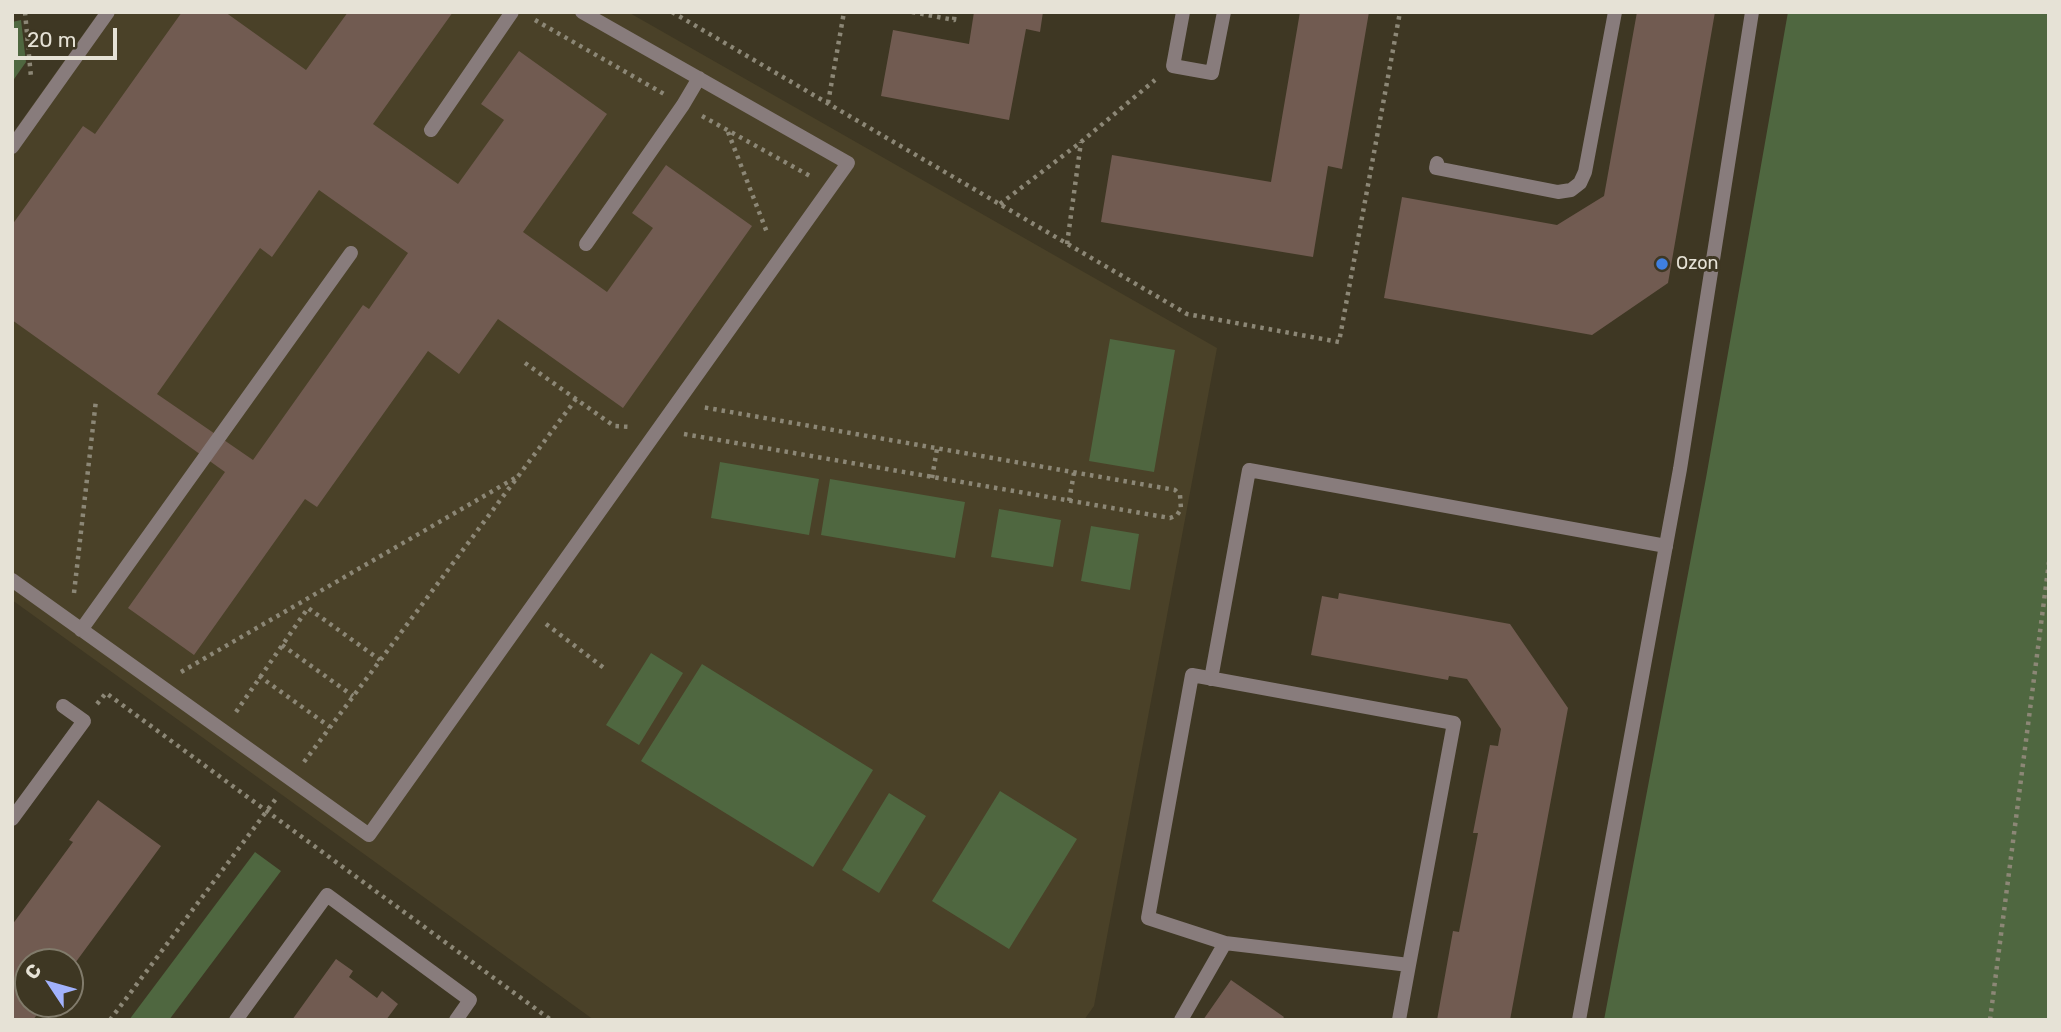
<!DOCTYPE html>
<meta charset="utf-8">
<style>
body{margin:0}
#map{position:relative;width:2061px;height:1032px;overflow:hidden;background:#3e3723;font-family:Rubik,sans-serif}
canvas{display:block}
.frame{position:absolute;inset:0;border:14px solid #e6e2d6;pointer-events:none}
.north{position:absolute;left:14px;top:948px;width:70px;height:70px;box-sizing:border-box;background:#3e3723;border:2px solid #817b6b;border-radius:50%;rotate:306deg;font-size:19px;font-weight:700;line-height:28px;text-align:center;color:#e6e2d6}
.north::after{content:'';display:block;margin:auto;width:24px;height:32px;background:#a2b2fd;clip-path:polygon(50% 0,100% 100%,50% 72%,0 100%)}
.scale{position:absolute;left:14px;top:28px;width:103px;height:32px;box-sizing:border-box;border:4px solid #e6e2d6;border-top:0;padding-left:9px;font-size:21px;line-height:24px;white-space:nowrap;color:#e6e2d6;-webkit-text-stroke:5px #3e3723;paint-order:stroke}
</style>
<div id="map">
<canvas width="2061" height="1032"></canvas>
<div class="frame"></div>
<div class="north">С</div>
<div class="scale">20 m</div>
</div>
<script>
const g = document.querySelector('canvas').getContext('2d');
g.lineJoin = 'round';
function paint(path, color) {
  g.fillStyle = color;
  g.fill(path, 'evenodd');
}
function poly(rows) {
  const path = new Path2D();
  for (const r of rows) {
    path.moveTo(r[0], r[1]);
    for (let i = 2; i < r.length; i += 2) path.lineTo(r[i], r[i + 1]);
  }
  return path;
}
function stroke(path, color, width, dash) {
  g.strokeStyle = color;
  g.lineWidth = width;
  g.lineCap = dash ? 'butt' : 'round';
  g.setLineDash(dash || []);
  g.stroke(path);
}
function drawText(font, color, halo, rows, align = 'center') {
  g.font = font + ' Rubik,sans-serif';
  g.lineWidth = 6;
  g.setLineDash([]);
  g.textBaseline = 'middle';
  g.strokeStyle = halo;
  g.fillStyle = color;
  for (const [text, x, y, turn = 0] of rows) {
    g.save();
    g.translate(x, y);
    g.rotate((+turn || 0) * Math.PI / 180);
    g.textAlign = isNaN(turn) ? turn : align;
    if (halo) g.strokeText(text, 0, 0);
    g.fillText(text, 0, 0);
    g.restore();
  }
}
const built = poly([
 [99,12,628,12,1217,348,1094,1006,1084,1020,594,1020,12,600,12,134]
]);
const green = poly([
 [1788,12,2049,12,2049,1020,1604,1020,1706,478],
 [21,20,26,62,12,82,12,22],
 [1110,339,1175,350,1154,472,1089,461],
 [720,462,819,479,809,535,711,518],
 [830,479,965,502,955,558,821,535],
 [999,509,1061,520,1053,567,991,557],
 [1091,526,1139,534,1130,590,1081,581],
 [651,653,683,673,639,745,606,725],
 [702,664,873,770,813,867,641,761],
 [1000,791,1077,839,1009,949,932,901],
 [889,793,926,816,879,893,842,870],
 [255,852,281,871,169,1020,129,1020]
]);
const building = poly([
 [182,12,225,12,306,70,348,12,453,12,373,124,458,184,504,120,481,104,519,51,607,114,523,232,607,292,653,228,632,213,666,165,752,226,623,408,498,319,459,374,428,351,317,507,305,499,194,655,128,608,225,472,12,320,12,225,83,126,95,134],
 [319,190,408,253,369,309,363,305,253,460,157,394,260,248,272,257],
 [974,12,1043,12,1040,32,1026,29,1009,120,881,96,893,30,969,44],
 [1300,12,1369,12,1342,169,1328,166,1313,257,1101,222,1112,155,1271,182],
 [1637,12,1715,12,1668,283,1592,335,1384,298,1402,197,1557,225,1604,196],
 [1339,593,1510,624,1568,708,1510,1020,1437,1020,1453,931,1459,932,1478,833,1473,833,1490,745,1498,746,1501,729,1467,679,1449,676,1448,680,1311,655,1322,596,1338,599],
 [98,800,161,846,70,970,70,962,28,962,28,1004,45,1004,33,1020,12,1020,12,925,73,842,69,840],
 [336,959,353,971,349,977,377,998,382,991,398,1004,386,1020,292,1020],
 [1231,980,1284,1017,1282,1020,1203,1020]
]);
const path = poly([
 [25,12,31,77],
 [672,12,1187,314,1339,342,1400,12],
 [912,12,954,20,955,12],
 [535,20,664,94],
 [828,103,844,12],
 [702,116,810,176],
 [728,132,768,235],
 [1000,204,1081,142,1155,80],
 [1067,244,1081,142],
 [525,363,614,426,630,427],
 [684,434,1170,518,1177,515,1181,509,1180,495,1175,490,702,407],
 [932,478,937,449],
 [1069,501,1074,473],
 [74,593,96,400],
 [546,624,604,668],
 [282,645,353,696],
 [181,672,515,478],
 [259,676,330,727],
 [97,704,106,693,551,1020],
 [236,712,308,608,380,660],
 [304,762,576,399],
 [110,1020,278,796],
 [1990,1020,2049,562]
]);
const lane = poly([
 [1183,12,1173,66,1212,73,1224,12],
 [431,130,512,12],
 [12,147,108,12],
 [1437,163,1436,168,1558,192,1571,190,1580,183,1585,172,1615,12],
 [586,244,683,105,699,78],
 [12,580,369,835,848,163,582,12],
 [81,630,351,253],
 [1211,679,1249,470,1666,546],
 [12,819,84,721,63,706],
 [236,1020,327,895,470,1000,456,1020],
 [1181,1020,1225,943],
 [1399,1020,1409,965,1454,723,1192,675,1148,918,1225,943,1409,965]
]);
const street = poly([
 [1579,1020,1680,469,1752,12]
]);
const markers = [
 [1662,264,7,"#3f7fe0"]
];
const poiNames = [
 ["Ozon",1676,264]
];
paint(built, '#4a4128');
paint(green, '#4f6740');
paint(building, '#715b51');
stroke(path, '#8c8776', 4.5, [3.5, 5]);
stroke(lane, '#887c7c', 14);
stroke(street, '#887c7c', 14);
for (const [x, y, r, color] of markers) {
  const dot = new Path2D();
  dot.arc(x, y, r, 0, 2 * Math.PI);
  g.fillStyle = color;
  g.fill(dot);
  stroke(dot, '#3e3723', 2.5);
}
drawText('18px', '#e6e2d6', '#3e3723', poiNames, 'left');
</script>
